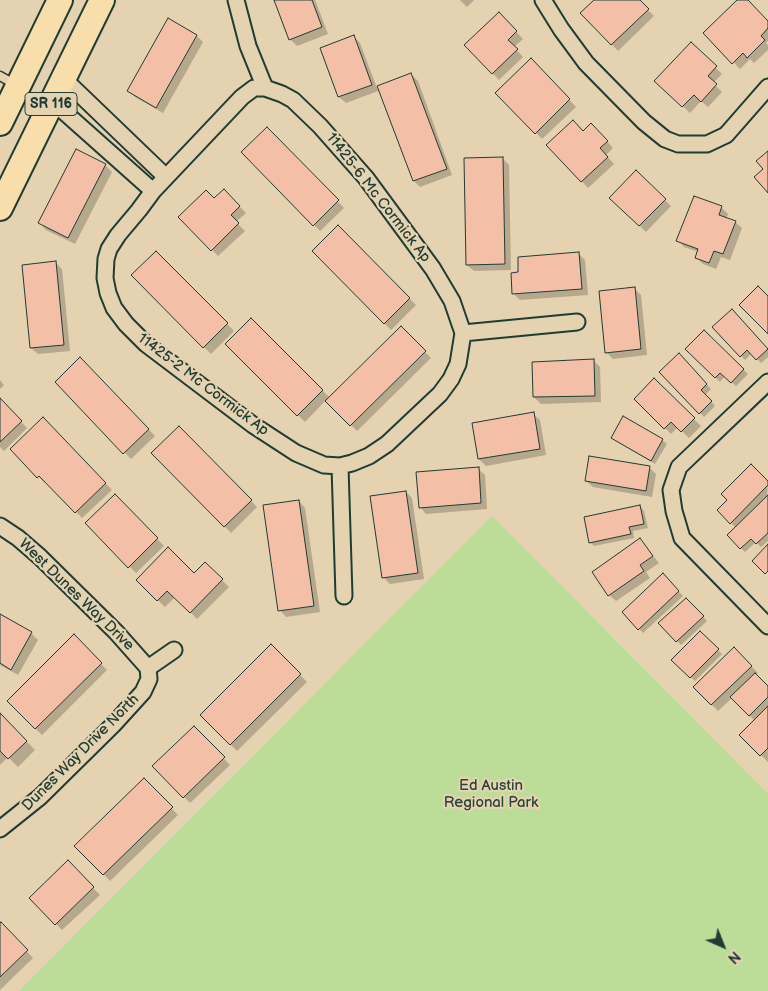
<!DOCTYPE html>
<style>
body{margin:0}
#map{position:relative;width:768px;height:991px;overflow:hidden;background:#e4d2b0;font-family:"Balsamiq Sans",sans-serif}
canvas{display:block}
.north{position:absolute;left:698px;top:921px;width:50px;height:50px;-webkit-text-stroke:4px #e4d2b0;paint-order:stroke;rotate:136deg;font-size:14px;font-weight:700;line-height:20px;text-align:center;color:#1f3d34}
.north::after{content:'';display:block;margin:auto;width:18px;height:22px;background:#1f3d34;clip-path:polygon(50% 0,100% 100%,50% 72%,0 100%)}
</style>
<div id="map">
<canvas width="768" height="991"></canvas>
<div class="north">N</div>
</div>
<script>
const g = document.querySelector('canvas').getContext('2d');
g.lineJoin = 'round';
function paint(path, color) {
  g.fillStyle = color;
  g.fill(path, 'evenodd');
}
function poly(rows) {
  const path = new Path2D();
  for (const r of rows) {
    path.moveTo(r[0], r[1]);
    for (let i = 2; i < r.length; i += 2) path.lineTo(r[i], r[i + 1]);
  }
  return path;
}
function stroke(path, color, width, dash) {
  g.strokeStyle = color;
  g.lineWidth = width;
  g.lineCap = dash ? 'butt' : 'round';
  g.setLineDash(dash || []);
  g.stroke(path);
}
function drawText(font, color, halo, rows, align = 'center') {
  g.font = font + ' "Balsamiq Sans",sans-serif';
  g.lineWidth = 4.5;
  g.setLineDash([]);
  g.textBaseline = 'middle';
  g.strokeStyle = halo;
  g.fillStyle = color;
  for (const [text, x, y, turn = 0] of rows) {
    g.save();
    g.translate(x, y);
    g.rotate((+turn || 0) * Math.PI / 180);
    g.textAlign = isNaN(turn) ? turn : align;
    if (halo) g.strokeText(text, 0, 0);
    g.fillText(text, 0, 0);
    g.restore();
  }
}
const green = poly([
 [492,516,768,794,768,991,19,991]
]);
const shadow = poly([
 [275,0,315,0,328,34,297,46,290,39],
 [460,0,474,0,467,7],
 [596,0,638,0,654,16,618,51,582,13],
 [739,0,746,0,768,23,768,41,766,43,768,45,768,50,754,63,750,59,740,69,705,33],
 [499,13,523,39,514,47,523,57,499,80,466,45],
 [168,20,197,36,203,42,163,113,135,97,128,91],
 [354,37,360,43,378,91,346,103,339,97,321,48],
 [691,44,722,74,713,83,722,92,708,107,701,101,690,113,663,87],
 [531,60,576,107,542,139,497,93],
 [411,74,418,81,452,175,420,187,414,181],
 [267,129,344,208,320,231,243,152],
 [598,131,613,148,606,155,614,164,588,188,548,145,583,132],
 [503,159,509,165,511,270,474,271,467,265],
 [105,165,112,172,75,244,46,230,40,223],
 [636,172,671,206,646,232,611,198],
 [224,191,246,213,236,222,245,231,218,256,180,217,214,200],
 [721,207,728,214,726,219,735,222,742,228,730,260,721,257,716,269,703,264,697,258,699,252,684,247,678,240],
 [338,227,416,305,391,330,313,251],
 [156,252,234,331,211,354,133,275],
 [579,254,585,260,588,295,520,300,513,293],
 [55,262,62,269,70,351,38,354,31,348],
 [634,288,641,295,647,355,613,359,606,352],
 [732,311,768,350,768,357,761,363,752,353,745,360,714,327],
 [251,319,330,398,401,328,431,358,357,431,326,400,305,422,226,344],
 [704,331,748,374,736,386,725,376,720,382,687,349],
 [679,355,711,389,705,395,715,406,704,417,661,372],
 [80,359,155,436,131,459,56,382],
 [594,361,600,367,601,402,541,404,534,397],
 [0,380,4,385,0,389],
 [654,380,701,426,689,438,678,427,671,434,635,399],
 [0,400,27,428,4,451,0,447],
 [533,414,540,420,546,455,486,466,479,459,474,424],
 [43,419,112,490,82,518,47,481,45,483,12,450],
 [179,428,257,507,231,533,153,453],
 [612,438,662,440,667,444,655,464,617,442],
 [649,467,656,474,652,497,593,487,586,481],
 [478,469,485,475,487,509,426,514,420,507],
 [768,483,767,495,768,541,761,547,756,542,745,552,728,535,736,528,718,510],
 [406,492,412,498,424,579,390,584,383,577],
 [115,496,164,546,136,573,87,523],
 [299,501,305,508,320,612,286,617,280,610],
 [640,506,644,511,648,528,633,531,634,538,594,546,590,542],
 [640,540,659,563,646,572,650,578,616,601,609,595],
 [205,564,229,587,197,619,175,597,165,607,137,580,194,574],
 [663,575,683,596,643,633,623,612],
 [686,599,707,621,681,645,660,623],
 [0,616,31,633,38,640,18,675,0,665],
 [700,633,722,654,695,681,673,660],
 [74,636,107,670,42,735,8,701],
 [271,646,307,682,237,751,201,715],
 [734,649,758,673,755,675,768,688,768,762,741,735,755,721,732,698,718,711,695,687],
 [0,714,35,750,18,767,8,757,0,765],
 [194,727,230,765,190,803,154,766],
 [144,780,178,815,110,881,76,846],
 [68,862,100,895,62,930,31,898],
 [1,924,33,958,0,990,0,925]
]);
const building = poly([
 [274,0,312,0,322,27,289,40,274,0],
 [594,0,640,0,649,9,611,45,580,13,594,0],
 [737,0,748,0,768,21,768,28,761,36,765,40,747,58,743,53,732,64,703,33,737,0],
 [499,12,517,31,508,40,518,49,492,74,464,45,499,12],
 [168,18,197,35,156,108,127,91,168,18],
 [354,35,372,85,338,97,320,48,354,35],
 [691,42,717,66,708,76,717,84,701,102,694,95,682,107,654,81,691,42],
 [531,58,570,99,535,134,495,93,531,58],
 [411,73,447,169,413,181,377,86,411,73],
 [573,120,583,131,591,123,608,141,600,148,608,157,581,182,546,145,573,120],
 [267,127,339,200,313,226,241,152,267,127],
 [76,149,106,164,68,238,38,223,76,149],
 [768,151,768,193,754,177,763,169,756,161,768,151],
 [503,157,505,264,466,265,464,158,503,157],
 [636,170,666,199,639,226,609,198,636,170],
 [224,189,240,206,231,215,239,223,211,251,178,217,206,190,214,198,224,189],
 [694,196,722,206,719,215,736,221,723,254,714,251,709,263,695,258,698,249,676,241,694,196],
 [338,225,410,298,384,324,312,251,338,225],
 [156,251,228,323,203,348,131,275,156,251],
 [579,252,582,289,512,294,511,273,518,272,518,257,579,252],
 [56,261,64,345,30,348,22,265,56,261],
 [758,286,768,296,768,334,739,305,758,286],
 [635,287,641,349,605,353,599,291,635,287],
 [732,309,768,349,756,360,747,350,740,357,712,327,732,309],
 [251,318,323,390,297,416,225,344,251,318],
 [401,326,426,351,350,426,325,401,401,326],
 [704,330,744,369,731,383,720,373,715,378,685,349,704,330],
 [679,353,707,384,701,390,712,401,699,414,659,372,679,353],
 [80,357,149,429,123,454,55,382,80,357],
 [594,359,595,396,533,397,532,362,594,359],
 [654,378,695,418,681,432,671,422,664,429,634,399,654,378],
 [0,398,22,421,0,442,0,398],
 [534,412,540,449,478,459,472,423,534,412],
 [623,416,663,439,651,461,611,438,623,416],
 [43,417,106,483,75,513,39,476,37,478,10,449,43,417],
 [179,426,252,500,224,527,151,453,179,426],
 [589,456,650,466,646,491,585,481,589,456],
 [751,464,768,481,768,485,730,524,717,510,727,500,721,494,751,464],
 [479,467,481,503,419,508,416,472,479,467],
 [406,491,418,573,382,578,370,496,406,491],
 [115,494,158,538,128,568,85,523,115,494],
 [768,495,768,533,756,544,751,539,740,549,727,535,768,495],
 [299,500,314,606,278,611,263,505,299,500],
 [640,505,644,524,629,527,631,534,589,543,584,517,640,505],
 [640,538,653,556,640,565,644,571,608,596,592,572,640,538],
 [768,544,768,571,765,574,752,561,768,544],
 [168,547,194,573,205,562,223,579,190,613,167,591,157,601,136,580,168,547],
 [663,573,679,591,638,630,622,612,663,573],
 [686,598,704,616,676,642,658,623,686,598],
 [0,614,32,632,11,670,0,663,0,614],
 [700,631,719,649,690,678,671,660,700,631],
 [74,634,102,663,35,729,7,701,74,634],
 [271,644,301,674,230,745,200,715,271,644],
 [734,647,752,666,711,705,693,687,734,647],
 [755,673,768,686,768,697,749,716,730,697,755,673],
 [768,706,768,748,760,756,739,735,768,706],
 [0,713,27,741,8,759,0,751,0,713],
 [194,726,225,757,183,798,152,766,194,726],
 [144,778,173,807,103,875,74,846,144,778],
 [68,860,94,887,55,925,29,898,68,860],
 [1,922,28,950,0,977,0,923,1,922]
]);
const lane = poly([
 [0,76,16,85]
]);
const street = poly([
 [236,0,248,46,265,88],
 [543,0,561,29,586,63,644,122,665,139,678,144,707,144,726,135,768,87],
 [64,79,166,177],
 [254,88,265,88,282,94,293,100,320,126,366,178,433,269,452,301,463,333,458,364,451,379,440,394,387,444,369,456,352,463,340,466,324,465,296,453,253,425,146,344,126,324,114,308,108,293,105,278,106,259,109,249,118,235,139,210,153,191,242,97,254,88],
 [53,102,153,191],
 [463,333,577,322],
 [768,382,679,467,671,490,674,511,682,538,768,626],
 [340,466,344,596],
 [0,526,18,538,40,557,116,632,148,668],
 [148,668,174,650],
 [0,829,40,797,113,725,143,692,149,679,148,668]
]);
const primary = poly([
 [0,123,60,0],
 [0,208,102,0]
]);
const shields = [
 [51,104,52]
];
const shieldNames = [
 ["SR 116",51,104]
];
const streetNames = [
 ["11425-6 Mc Cormick Ap",378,198,52],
 ["11425-2 Mc Cormick Ap",203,385,37],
 ["West Dunes Way Drive",76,595,44],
 ["Dunes Way Drive North",81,753,-45]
];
const parkNames = [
 ["Ed Austin",491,786],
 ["Regional Park",491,803]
];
paint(green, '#bcdd97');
paint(shadow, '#0003');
paint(building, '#f4bfa7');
stroke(building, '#1f3d34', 1);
stroke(lane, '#1f3d34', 11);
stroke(street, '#1f3d34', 19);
stroke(primary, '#1f3d34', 28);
stroke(lane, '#e4d2b0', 8);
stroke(street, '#e4d2b0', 15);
stroke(primary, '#f8deab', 24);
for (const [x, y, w] of shields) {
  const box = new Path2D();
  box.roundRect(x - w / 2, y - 11.5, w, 23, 4);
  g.fillStyle = '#e4d2b0';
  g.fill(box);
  stroke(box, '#1f3d34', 1);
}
drawText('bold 14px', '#1f3d34', null, shieldNames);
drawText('15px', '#1f3d34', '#e4d2b0', streetNames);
drawText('15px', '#274539', '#e4d2b0', parkNames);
</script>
